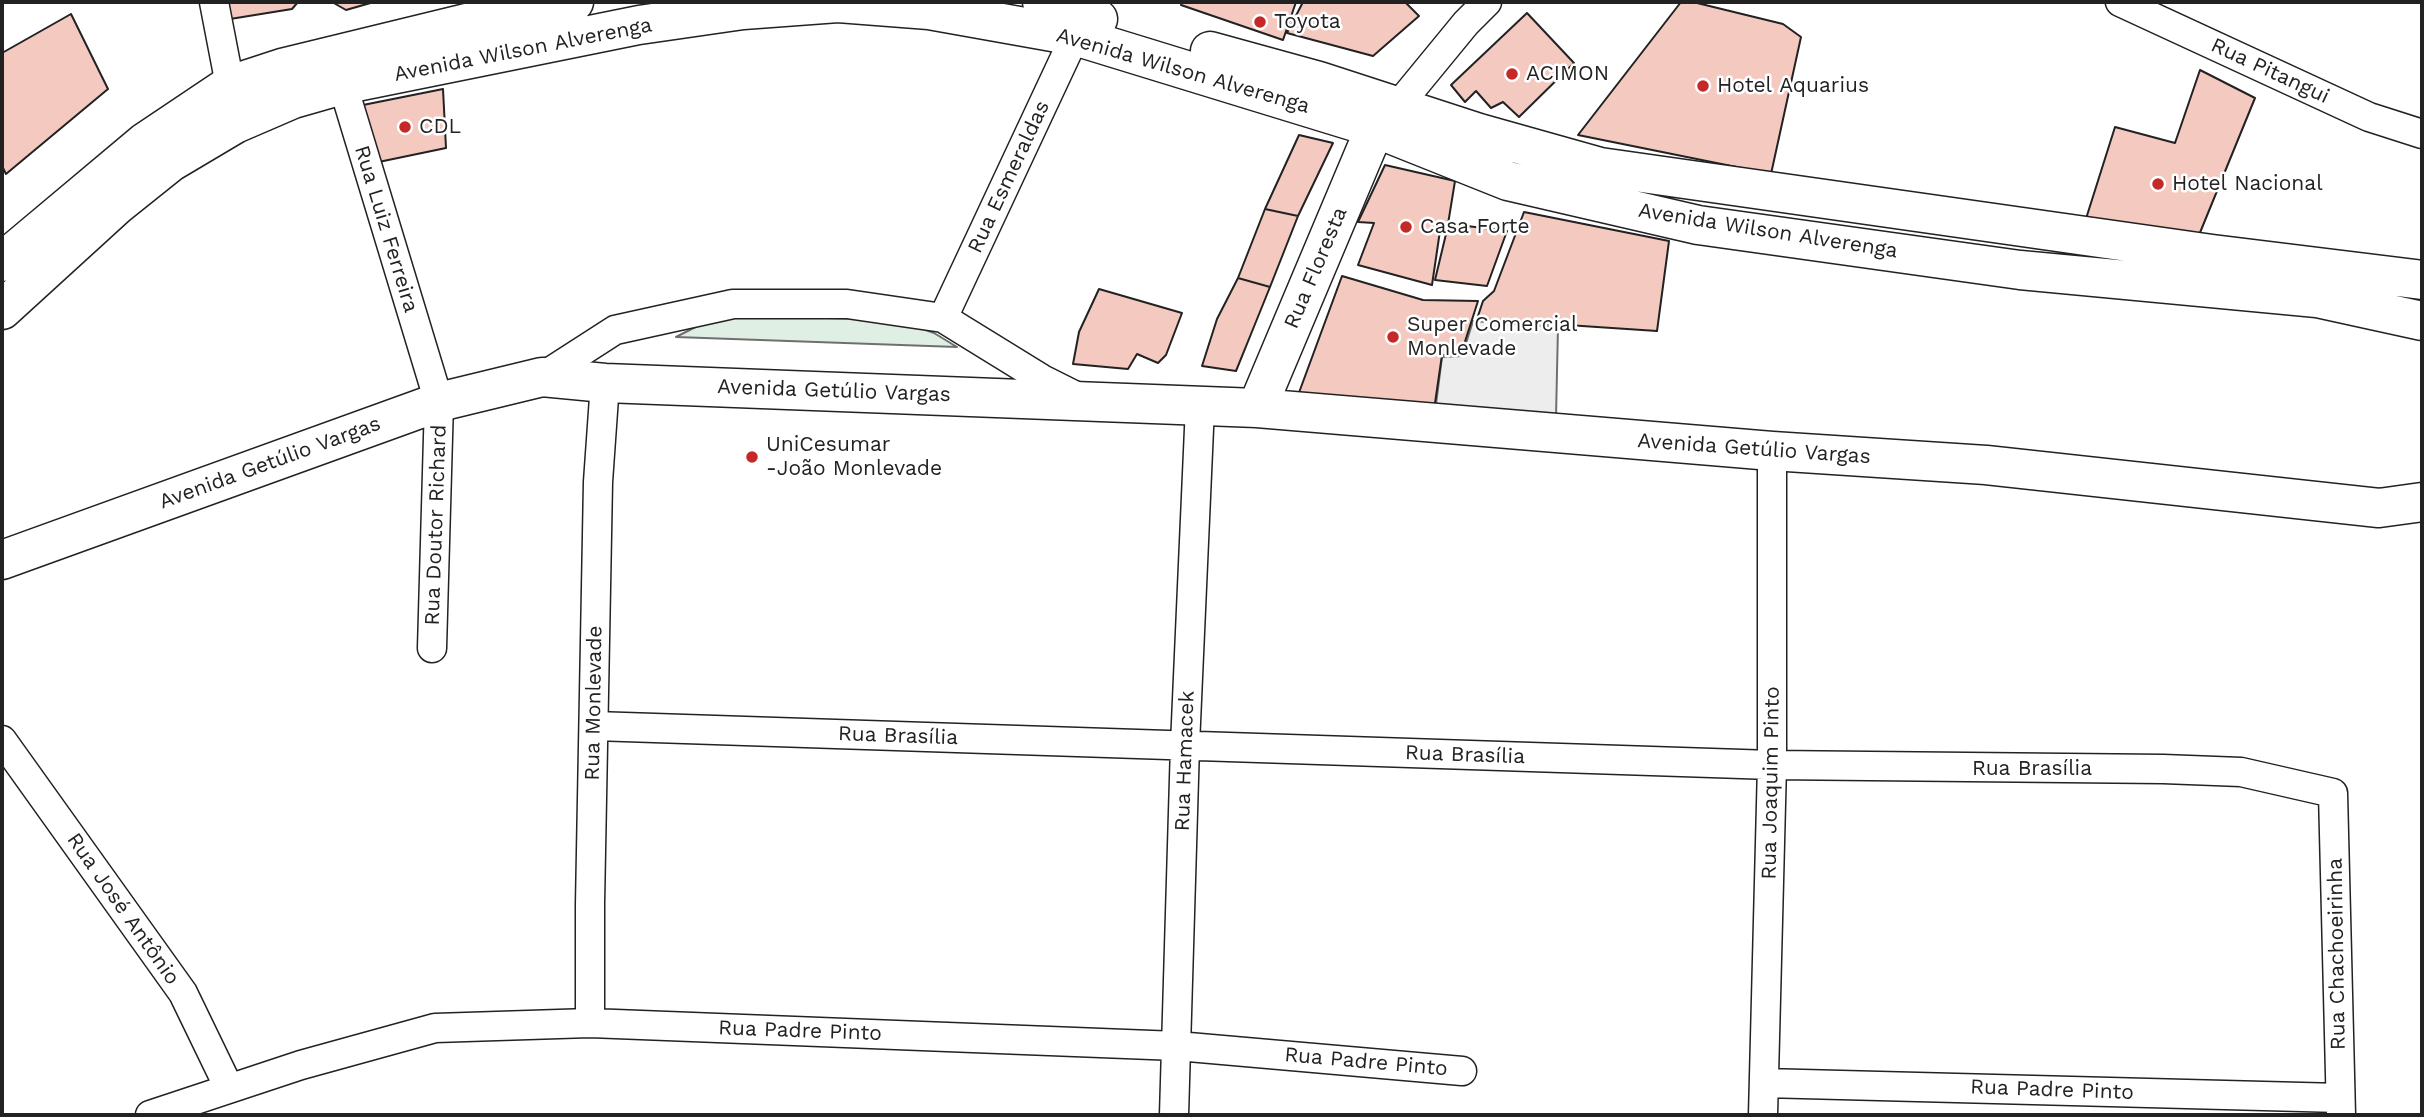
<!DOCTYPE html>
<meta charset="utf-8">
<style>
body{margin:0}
#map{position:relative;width:2424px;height:1117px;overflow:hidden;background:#fff;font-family:"Work Sans",sans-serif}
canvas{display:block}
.frame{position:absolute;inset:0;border:4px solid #222;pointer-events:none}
</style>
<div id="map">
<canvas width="2424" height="1117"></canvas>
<div class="frame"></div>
</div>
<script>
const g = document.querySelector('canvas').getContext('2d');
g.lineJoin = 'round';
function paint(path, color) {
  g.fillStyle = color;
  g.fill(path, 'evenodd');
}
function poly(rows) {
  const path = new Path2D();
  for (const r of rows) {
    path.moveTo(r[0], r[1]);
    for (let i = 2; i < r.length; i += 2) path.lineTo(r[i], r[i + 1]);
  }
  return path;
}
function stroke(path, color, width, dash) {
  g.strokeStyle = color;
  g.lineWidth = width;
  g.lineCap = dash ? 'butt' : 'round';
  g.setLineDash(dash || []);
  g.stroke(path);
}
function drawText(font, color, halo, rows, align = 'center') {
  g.font = font + ' "Work Sans",sans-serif';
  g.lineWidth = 5;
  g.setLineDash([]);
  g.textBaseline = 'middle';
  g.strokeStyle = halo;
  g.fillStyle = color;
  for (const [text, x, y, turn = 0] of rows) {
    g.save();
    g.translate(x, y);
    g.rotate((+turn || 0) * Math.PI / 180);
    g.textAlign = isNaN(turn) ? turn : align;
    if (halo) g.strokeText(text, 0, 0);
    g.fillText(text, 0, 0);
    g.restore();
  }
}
const green = poly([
 [719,315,898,320,934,333,957,347,676,337,719,315]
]);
const parking = poly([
 [1473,321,1558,327,1556,417,1435,412,1442,357,1462,356,1473,321]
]);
const building = poly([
 [222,2,298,2,292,9,224,20,222,2],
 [332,2,374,2,346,10,332,2],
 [1182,2,1296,2,1283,40,1181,5,1182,2],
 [1303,2,1405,2,1419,16,1373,56,1287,33,1303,2],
 [1681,2,1693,2,1783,24,1801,37,1771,174,1578,135,1681,2],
 [1527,13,1574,63,1519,117,1503,102,1491,108,1476,91,1465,102,1451,85,1527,13],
 [71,14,108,89,6,174,2,166,2,53,71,14],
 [2200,70,2255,98,2197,240,2084,225,2115,127,2175,143,2200,70],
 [443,89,446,148,369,164,363,105,443,89],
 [1299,135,1333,143,1298,216,1265,209,1299,135],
 [1385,165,1455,181,1448,224,1441,224,1432,285,1358,265,1374,223,1358,222,1385,165],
 [1265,209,1298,216,1270,287,1238,278,1265,209],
 [1524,212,1669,241,1657,331,1477,319,1483,301,1494,291,1524,212],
 [1451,224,1507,231,1487,286,1435,280,1446,234,1451,224],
 [1342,276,1423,300,1478,301,1461,354,1442,355,1434,410,1297,398,1342,276],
 [1238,278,1270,287,1251,334,1236,371,1202,366,1217,319,1238,278],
 [1099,289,1182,313,1166,355,1158,363,1137,354,1128,369,1073,364,1079,332,1099,289]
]);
const street = poly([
 [214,2,230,85],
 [2120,2,2369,117,2422,134],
 [338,69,439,402,432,648],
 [1397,107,1466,23,1487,2],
 [943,318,1075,36],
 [542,377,615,330,733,304,847,304,943,318,1042,379,1078,397],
 [594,726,1772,765,2163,769,2241,772,2333,793,2341,1115],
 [2,740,183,993,229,1088],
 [590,1023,590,904,598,482,605,383],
 [1764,1083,2340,1098],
 [150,1115,301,1065,435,1028,590,1023,1177,1046,1462,1071],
 [1174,1115,1185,745,1200,406],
 [1763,1115,1772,765,1772,451]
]);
const secondary = poly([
 [1042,2,1098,19],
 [1210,51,1319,81,1479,133,1600,167,2212,254,2422,280],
 [2,262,145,142,230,85,282,68,475,21,574,2],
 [2,310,116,206,171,162,235,124,293,99,342,85,639,25,743,10,838,3,929,10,1075,36,1375,128,1508,181,1698,225,2020,270,2317,298,2422,321],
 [1257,408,1375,128,1353,119],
 [2,560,439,402,542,377,605,383,1257,408,1772,451,1986,465,2379,508,2422,502]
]);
const markers = [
 [1260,22,7,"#c62828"],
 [1512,74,7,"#c62828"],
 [1703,86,7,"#c62828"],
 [405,127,7,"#c62828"],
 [2158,184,7,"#c62828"],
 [1406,227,7,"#c62828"],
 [1393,337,7,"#c62828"],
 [752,457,7,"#c62828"]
];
const poiNames = [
 ["Toyota",1274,22],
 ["ACIMON",1526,74],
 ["Hotel Aquarius",1717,86],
 ["CDL",419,127],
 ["Hotel Nacional",2172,184],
 ["Casa Forte",1420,227],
 ["Super Comercial",1407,325],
 ["Monlevade",1407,349],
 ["UniCesumar",766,445],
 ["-João Monlevade",766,469]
];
const streetNames = [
 ["Avenida Wilson Alverenga",523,50,-11],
 ["Avenida Wilson Alverenga",1183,71,16],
 ["Rua Pitangui",2270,71,25],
 ["Rua Esmeraldas",1009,177,-65],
 ["Rua Luiz Ferreira",386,229,73],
 ["Avenida Wilson Alverenga",1768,231,9],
 ["Rua Floresta",1316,268,-67],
 ["Avenida Getúlio Vargas",834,391,2],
 ["Avenida Getúlio Vargas",1754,449,4],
 ["Avenida Getúlio Vargas",270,463,-20],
 ["Rua Doutor Richard",436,525,-88],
 ["Rua Monlevade",594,703,-89],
 ["Rua Brasília",898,736,2],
 ["Rua Brasília",1465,755,2],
 ["Rua Hamacek",1185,761,-88],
 ["Rua Brasília",2032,769],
 ["Rua Joaquim Pinto",1771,783,-89],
 ["Rua José Antônio",123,909,55],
 ["Rua Chachoeirinha",2337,954,-91],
 ["Rua Padre Pinto",800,1031,2],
 ["Rua Padre Pinto",1366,1062,5],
 ["Rua Padre Pinto",2052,1090,2]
];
paint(green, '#e0efe3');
stroke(green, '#6f6f6f', 2);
paint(parking, '#ededed');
stroke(parking, '#6f6f6f', 2);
paint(building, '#f3c9c0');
stroke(building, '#222', 2);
stroke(street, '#222', 31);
stroke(secondary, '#222', 41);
stroke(street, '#fff', 28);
stroke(secondary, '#fff', 38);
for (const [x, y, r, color] of markers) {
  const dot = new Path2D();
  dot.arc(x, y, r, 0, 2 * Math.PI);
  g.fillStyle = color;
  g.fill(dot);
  stroke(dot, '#fff', 2.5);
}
drawText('21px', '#222', '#fff', poiNames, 'left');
drawText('21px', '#222', '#fff', streetNames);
</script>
